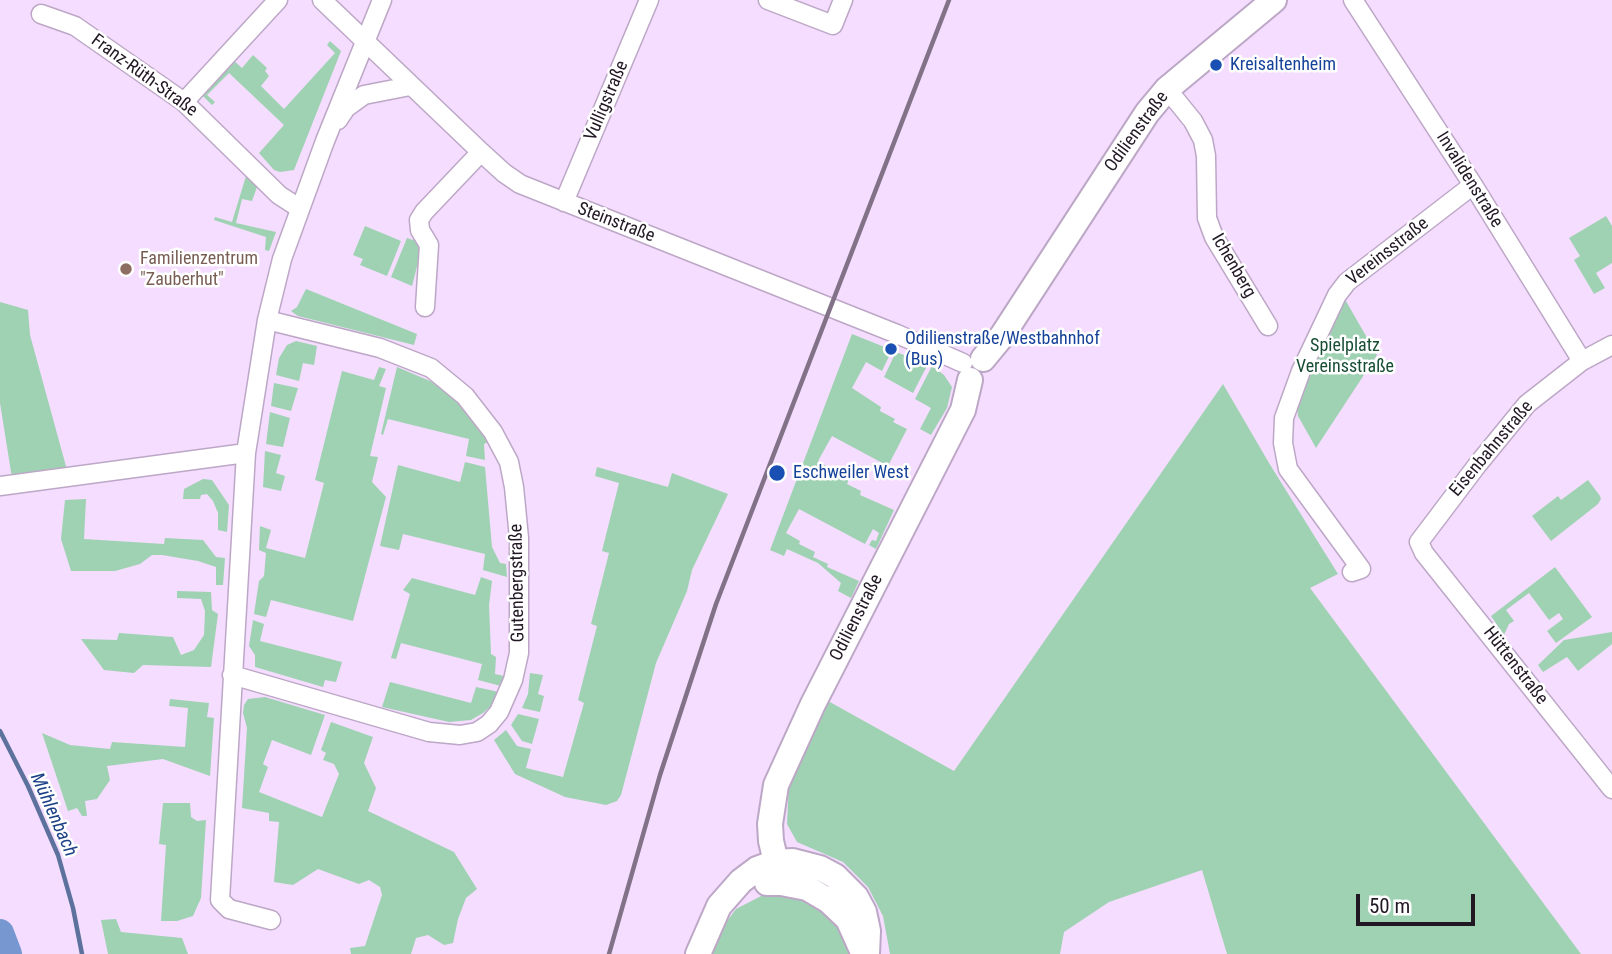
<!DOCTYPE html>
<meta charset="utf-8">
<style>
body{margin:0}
#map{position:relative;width:1612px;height:954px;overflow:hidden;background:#f4ddfe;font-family:"Roboto Condensed",sans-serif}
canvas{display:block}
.scale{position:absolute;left:1356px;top:894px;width:119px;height:32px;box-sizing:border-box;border:4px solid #211824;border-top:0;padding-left:9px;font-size:21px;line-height:24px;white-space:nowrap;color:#211824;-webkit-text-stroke:5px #fff;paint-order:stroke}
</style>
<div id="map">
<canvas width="1612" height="954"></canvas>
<div class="scale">50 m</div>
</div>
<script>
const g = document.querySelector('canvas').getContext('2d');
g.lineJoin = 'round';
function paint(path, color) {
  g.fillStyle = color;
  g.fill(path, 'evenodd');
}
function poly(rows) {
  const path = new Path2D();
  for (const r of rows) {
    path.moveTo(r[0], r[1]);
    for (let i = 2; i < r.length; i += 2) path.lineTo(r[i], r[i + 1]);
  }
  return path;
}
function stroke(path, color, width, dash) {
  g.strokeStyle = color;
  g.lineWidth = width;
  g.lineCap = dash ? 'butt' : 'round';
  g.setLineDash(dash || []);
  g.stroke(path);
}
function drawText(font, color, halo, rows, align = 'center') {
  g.font = font + ' "Roboto Condensed",sans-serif';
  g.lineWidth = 5;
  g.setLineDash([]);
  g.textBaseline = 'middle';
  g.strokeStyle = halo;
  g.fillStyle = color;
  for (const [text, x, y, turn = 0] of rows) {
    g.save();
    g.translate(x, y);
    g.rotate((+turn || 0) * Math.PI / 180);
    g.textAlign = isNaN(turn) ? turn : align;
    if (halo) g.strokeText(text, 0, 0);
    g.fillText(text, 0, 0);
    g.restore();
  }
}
const green = poly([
 [330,41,341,51,294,170,280,172,274,170,259,153,284,125,229,73,207,95,215,102,212,105,201,94,233,60,242,68,253,55,267,68,265,71,269,76,261,86,284,109,335,53,327,45],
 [246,176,257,187,252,201,242,199,236,223,276,232,269,251,265,250,266,237,214,220,215,217,232,222],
 [1606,216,1612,226,1612,263,1596,273,1605,288,1594,294,1574,260,1580,256,1569,238],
 [365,226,401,241,387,276,360,265,363,259,353,255],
 [417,235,424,239,412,286,391,277,407,238,413,240],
 [306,289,417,334,414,345,298,316,291,311,297,307],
 [1343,296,1377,355,1316,448,1298,416,1297,406],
 [0,302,28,310,30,335,67,470,12,478,0,403],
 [852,334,892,350,882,371,866,362,852,388,881,407,880,411,895,419,893,422,907,429,888,466,832,436,818,461,849,479,847,484,861,491,860,495,894,510,876,549,869,545,872,540,876,541,879,533,873,529,865,544,799,509,786,533,800,541,799,544,815,552,813,557,828,564,827,567,859,581,851,598,838,591,841,583,818,563,787,549,784,556,770,550],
 [296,341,317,346,314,365,303,363,299,381,276,375,279,358,287,345],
 [896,352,928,364,913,393,884,377],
 [932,366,944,375,952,387,947,408,931,435,920,429,931,408,915,399],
 [379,367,386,369,379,386,386,388,370,456,378,457,372,482,386,497,353,621,271,600,266,617,254,614,259,581,264,576,266,553,259,550,260,526,271,530,266,548,305,558,324,483,315,480,342,371,374,380],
 [397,367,430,381,454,398,477,422,488,442,484,444,485,460,466,456,469,439,388,419,383,435,381,434],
 [274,383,298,388,291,411,271,406],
 [1223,384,1269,463,1338,574,1310,588,1581,954,1227,954,1202,870,1109,902,1064,932,1060,954,890,954,883,916,868,887,843,862,797,842,787,824,789,781,828,701,954,771],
 [270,412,290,418,283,447,266,444],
 [265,451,281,455,276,473,285,476,281,491,263,487],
 [465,462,485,467,492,547,500,563,506,564,507,577,483,570,485,554,403,534,399,550,380,546,398,465,460,482],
 [597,467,668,487,672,473,728,494,692,570,687,591,656,663,621,795,617,801,606,805,565,797,515,774,494,740,506,730,517,746,531,749,526,768,563,777,584,703,578,700,597,626,591,624,609,553,602,551,619,483,595,476],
 [203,479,212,480,229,505,227,532,218,530,218,513,213,501,207,494,201,495,200,499,183,499,184,489],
 [1588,480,1600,496,1601,499,1598,504,1551,541,1532,516,1558,496,1561,500],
 [86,499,84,539,164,544,165,538,203,540,216,557,225,558,223,585,216,585,216,567,198,561,162,555,152,555,140,564,115,571,71,571,61,539,65,500],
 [1555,567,1592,617,1556,643,1547,631,1563,619,1559,613,1549,620,1529,593,1506,610,1514,621,1509,624,1504,635,1491,616],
 [481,577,492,581,489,605,491,654,496,657,495,674,504,676,501,686,478,680,482,664,401,643,396,659,391,658,410,594,403,590,412,578,475,595],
 [177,591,211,592,212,610,218,614,211,667,143,665,134,673,104,670,81,639,117,640,119,633,173,637,181,655,194,650,204,635,205,611,201,599,177,598],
 [253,620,264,624,260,641,342,662,336,682,325,680,323,687,255,667,255,655,249,646],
 [1612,632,1612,644,1578,671,1567,657,1543,672,1538,665,1564,640],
 [530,673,543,675,538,694,544,696,540,712,522,708,528,694],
 [390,682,471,703,476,687,499,692,491,706,483,713,471,720,449,722,382,707],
 [265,697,325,715,311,755,272,740,263,764,268,767,259,792,322,817,339,774,334,764,323,760,326,753,321,750,331,722,373,737,364,763,376,788,368,811,454,852,477,889,466,898,458,919,453,943,444,945,428,935,416,938,411,954,351,954,350,948,365,946,382,895,380,887,369,880,359,884,318,869,293,885,274,882,279,822,269,821,269,813,242,808,247,728,243,713,244,705,248,699],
 [170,699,209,703,207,717,214,718,210,776,163,759,107,766,110,780,97,799,85,801,87,816,82,816,77,808,68,811,42,733,70,745,110,749,112,742,185,747,188,708,169,706],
 [518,714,539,719,532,744,522,741,511,725],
 [163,803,190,803,191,817,197,821,206,820,201,898,193,916,177,921,161,921,166,845,159,844],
 [765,894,805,896,837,919,849,944,850,954,710,954,719,932,736,909],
 [116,919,121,932,182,938,188,954,108,954,101,920]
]);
const stream = poly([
 [0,731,28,786,58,855,73,908,82,954]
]);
const river = poly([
 [0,933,8,954]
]);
const street = poly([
 [322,0,481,152,504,173,520,184,897,334,963,363],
 [768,0,833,25,843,0],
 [1353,0,1473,185,1582,361],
 [41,14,75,26,184,102,279,195,299,208],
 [1167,89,1193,121,1203,140,1206,156,1207,218,1214,237,1268,326],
 [184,102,278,0],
 [338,120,346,108,364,95,410,86],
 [564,202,649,0],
 [425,307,429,245,420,230,419,220,424,212,481,152],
 [1612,345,1582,361,1527,404,1478,464,1419,542,1424,553,1612,789],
 [0,486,246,453],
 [1352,572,1361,569,1288,469,1283,443,1284,418,1301,371,1337,295,1347,282,1473,185],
 [232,675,429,732,460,735,477,732,489,724,499,712,513,680,519,653,519,538,514,487,509,462,493,432,465,396,431,368,380,348,267,320],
 [271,920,229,909,220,900,246,453,267,320,282,259,325,141,382,0]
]);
const secondary = poly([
 [983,359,1002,336,1147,113,1167,89,1274,0],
 [767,883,781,883,807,888,829,901,848,919,861,948],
 [781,883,771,841,770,824,776,785,813,704,963,410,970,380],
 [698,954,719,906,741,881,757,869,776,862,793,861,820,868,835,876,856,897,864,912,868,931,867,954]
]);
const rail = poly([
 [609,954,660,775,716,604,949,0]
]);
const markers = [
 [1216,65,7,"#1a4fb4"],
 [126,269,7,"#8d6e63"],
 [891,349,7,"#1a4fb4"],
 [777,473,9,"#1a4fb4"]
];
const transitNames = [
 ["Kreisaltenheim",1230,65],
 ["Odilienstraße/Westbahnhof",905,339],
 ["(Bus)",905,360],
 ["Eschweiler West",793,473]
];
const streetNames = [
 ["Franz-Rüth-Straße",144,76,36],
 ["Vulligstraße",607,101,-67],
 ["Odilienstraße",1137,132,-54],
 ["Invalidenstraße",1469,180,58],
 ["Steinstraße",616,223,21],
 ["Vereinsstraße",1388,252,-38],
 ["Ichenberg",1233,266,60],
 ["Eisenbahnstraße",1492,449,-50],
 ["Gutenbergstraße",518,583,-91],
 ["Odilienstraße",857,618,-63],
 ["Hüttenstraße",1515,666,52]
];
const educationNames = [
 ["Familienzentrum",140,259],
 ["\"Zauberhut\"",140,280]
];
const parkNames = [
 ["Spielplatz",1345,346],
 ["Vereinsstraße",1345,367]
];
const waterNames = [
 ["Mühlenbach",53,815,66]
];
paint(green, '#9fd2b2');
stroke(stream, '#5d719d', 4.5);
stroke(river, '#7797d1', 28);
stroke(street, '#bda7c6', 21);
stroke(secondary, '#bda7c6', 28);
stroke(street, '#fff', 18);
stroke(secondary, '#fff', 24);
stroke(rail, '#827288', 4.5);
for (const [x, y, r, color] of markers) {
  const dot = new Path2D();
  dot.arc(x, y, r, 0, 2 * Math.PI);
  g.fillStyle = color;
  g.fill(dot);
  stroke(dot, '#fff', 2.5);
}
drawText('18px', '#164399', '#fff', transitNames, 'left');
drawText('18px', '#211824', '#fff', streetNames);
drawText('18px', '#785e54', '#fff', educationNames, 'left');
drawText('18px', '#174d32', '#fff', parkNames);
drawText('italic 19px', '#1c4186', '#fff', waterNames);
</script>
